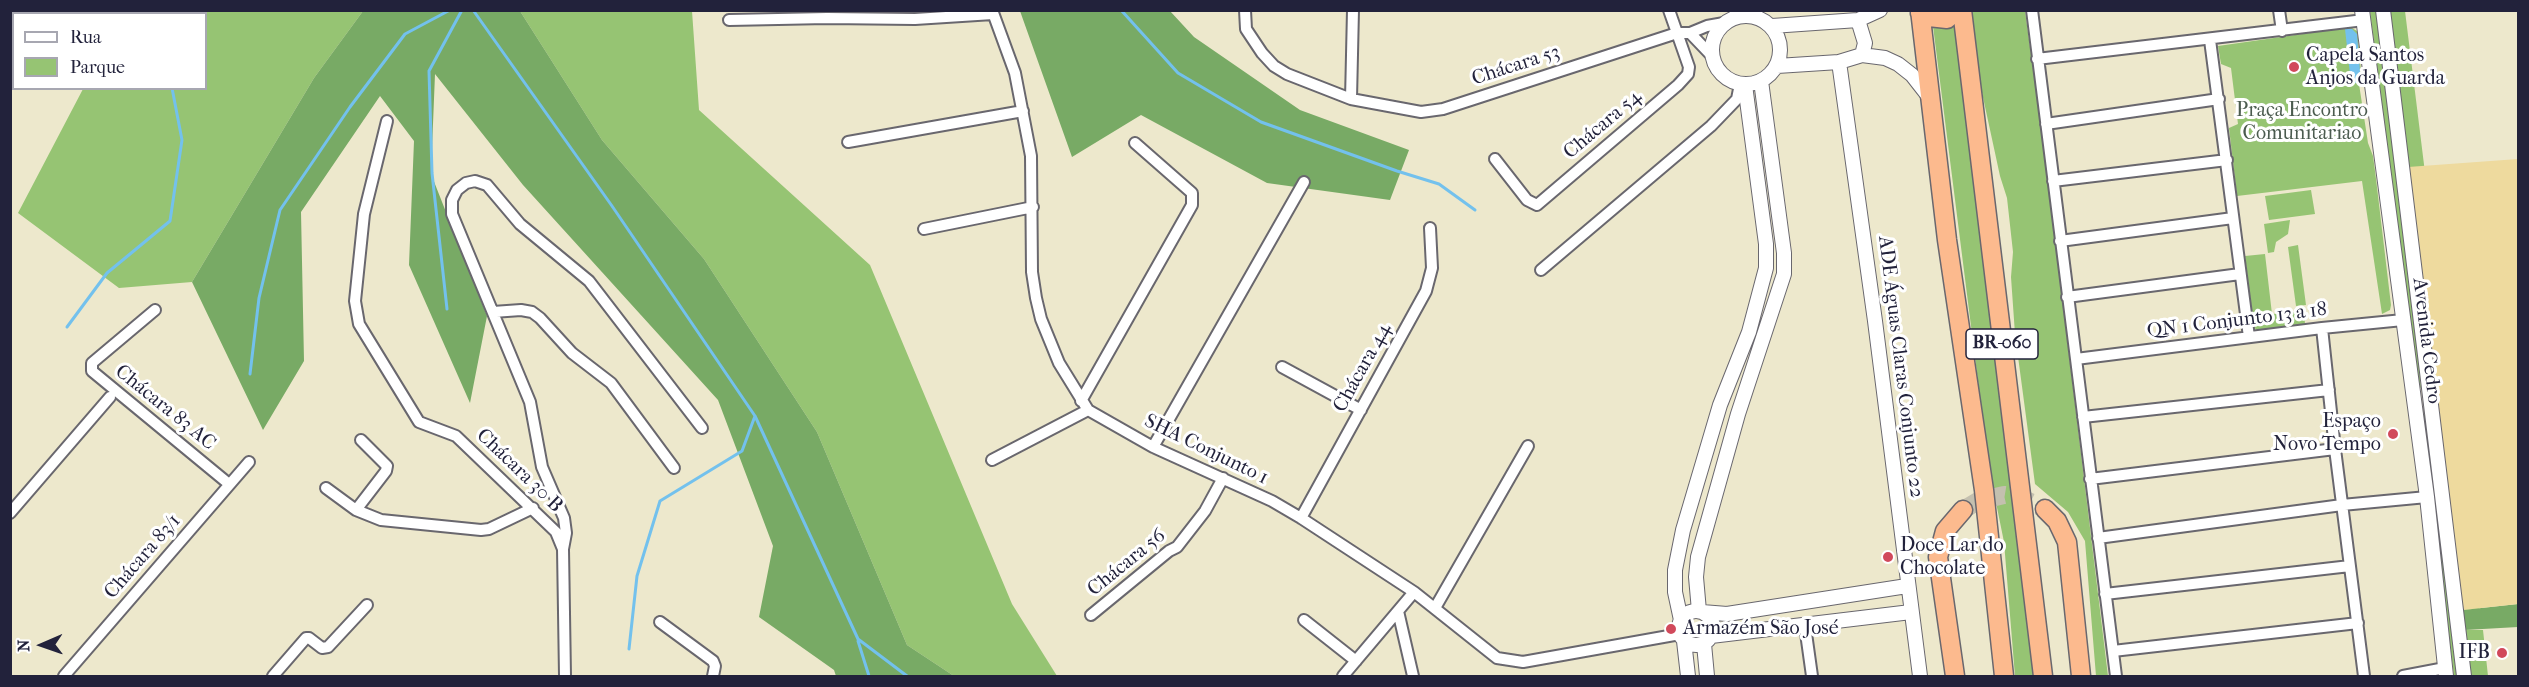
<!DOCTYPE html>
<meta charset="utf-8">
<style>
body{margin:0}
#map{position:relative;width:2529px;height:687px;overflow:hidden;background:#ede8cc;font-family:"IM FELL French Canon",serif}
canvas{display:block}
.frame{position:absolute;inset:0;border:12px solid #22223b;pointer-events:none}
.legend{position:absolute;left:12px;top:12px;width:195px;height:78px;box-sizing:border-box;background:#fff;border:2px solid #a7a7b1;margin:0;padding:8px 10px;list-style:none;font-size:18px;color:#22223b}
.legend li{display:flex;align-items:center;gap:12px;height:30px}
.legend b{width:30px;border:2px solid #a7a7b1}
.north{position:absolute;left:12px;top:615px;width:60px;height:60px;-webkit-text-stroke:4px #fff;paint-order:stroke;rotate:268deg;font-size:16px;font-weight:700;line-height:24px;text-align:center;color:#22223b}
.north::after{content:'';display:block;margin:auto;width:21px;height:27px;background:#22223b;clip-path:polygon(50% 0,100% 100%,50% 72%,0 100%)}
</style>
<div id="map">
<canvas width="2529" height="687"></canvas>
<div class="frame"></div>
<ul class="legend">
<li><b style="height:8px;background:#fff"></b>Rua</li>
<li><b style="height:16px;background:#96c473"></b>Parque</li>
</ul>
<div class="north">N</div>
</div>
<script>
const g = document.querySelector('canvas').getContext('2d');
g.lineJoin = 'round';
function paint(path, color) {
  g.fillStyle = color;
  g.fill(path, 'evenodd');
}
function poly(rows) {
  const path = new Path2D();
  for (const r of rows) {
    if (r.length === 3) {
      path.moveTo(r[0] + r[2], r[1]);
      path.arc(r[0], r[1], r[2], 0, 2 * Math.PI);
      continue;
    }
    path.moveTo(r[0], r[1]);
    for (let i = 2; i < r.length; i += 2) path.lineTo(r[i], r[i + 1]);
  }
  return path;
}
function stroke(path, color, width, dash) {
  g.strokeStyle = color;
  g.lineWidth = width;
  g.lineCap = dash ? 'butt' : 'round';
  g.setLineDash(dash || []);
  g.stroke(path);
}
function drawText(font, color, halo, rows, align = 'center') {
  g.font = font + ' "IM FELL French Canon",serif';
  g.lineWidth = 6;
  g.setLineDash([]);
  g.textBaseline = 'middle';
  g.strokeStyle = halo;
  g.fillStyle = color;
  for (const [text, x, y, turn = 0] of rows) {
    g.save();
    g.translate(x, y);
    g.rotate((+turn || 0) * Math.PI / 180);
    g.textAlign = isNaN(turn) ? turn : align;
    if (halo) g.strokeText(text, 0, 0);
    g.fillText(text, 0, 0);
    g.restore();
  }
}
const green = poly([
 [101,11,363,11,314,78,192,282,119,288,18,213,83,89,206,88,206,14,103,14],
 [520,11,692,11,699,110,870,265,1012,604,1057,676,954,676,907,645,817,432,704,259,602,140],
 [1972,11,2025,11,2043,141,2108,676,2096,676,2085,541,2068,512,2035,484,2015,334,2011,277,2013,252,2007,198,2000,176,1981,88],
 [2370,11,2376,11,2411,282,2421,388,2418,386],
 [2390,11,2405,11,2479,609,2463,610],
 [1956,23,2012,464,2010,485,2013,507,2021,569,2040,676,2015,676,2004,542,1989,468,1933,26,1945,28],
 [2344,28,2352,28,2357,31,2358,38,2361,71,2359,84,2368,143,2373,156,2376,179,2391,305,2390,310,2382,314,2362,181,2237,196,2229,128,2238,124,2231,68,2221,64,2218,46],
 [2311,190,2315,214,2269,220,2265,196],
 [2290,220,2288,234,2276,242,2274,252,2268,253,2264,224],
 [2298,245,2306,305,2296,306,2288,247],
 [2265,254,2272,314,2304,311,2305,324,2258,330,2254,328,2245,256],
 [2425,414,2461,676,2454,676,2423,430,2422,416],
 [2465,630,2483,630,2488,676,2470,676]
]);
const forest = poly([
 [363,11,520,11,602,140,704,259,817,432,907,645,954,676,836,676,834,670,759,617,773,546,718,400,523,185,435,74,431,174,487,316,470,403,409,265,414,141,380,96,301,212,304,361,263,430,192,282,314,78],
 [1020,11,1170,11,1194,37,1300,110,1409,150,1390,200,1267,183,1141,115,1072,157],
 [2518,604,2518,627,2465,630,2463,610]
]);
const sand = poly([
 [2518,159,2518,604,2463,610,2408,167]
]);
const water = poly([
 [2345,29,2352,29,2357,34,2360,71,2359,83,2351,83]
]);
const stream = poly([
 [473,10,612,206,755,416,858,639,907,676],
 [1121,10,1178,73,1261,122,1397,171,1439,184,1475,210],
 [177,14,178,10],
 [447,309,432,173,429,71,462,10],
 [67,327,107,273,170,221,182,140,172,88],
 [250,374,259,298,280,210,350,107,405,34,450,10],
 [858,641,869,676],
 [629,649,637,576,660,501,742,451,755,416]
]);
const trunkTunnel = poly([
 [1963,510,1978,501,2004,495,2022,498,2045,509]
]);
const minor = poly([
 [992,10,1015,73,1031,156,1032,272,1036,298,1041,319,1059,363,1088,410,1153,447,1272,501,1301,518,1414,592,1497,658,1523,662,1680,634],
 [1245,10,1246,29,1262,53,1274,66,1287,74,1351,99,1421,112,1443,109,1677,33,1690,33,1707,26,1724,23],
 [2032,10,2116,676],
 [2279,10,2282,31],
 [10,17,14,20],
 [729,20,827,18,915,19,993,14],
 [1690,33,1712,56],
 [2210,40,2249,337],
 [10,58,14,55],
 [2037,59,2364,20],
 [1351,99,1353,10],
 [387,121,364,214,355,301,359,324,419,422,456,436,556,532,563,549,565,676],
 [2046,124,2219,99],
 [848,142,1023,111],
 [1495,159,1527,200,1537,205,1678,85,1688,74,1689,67,1669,10],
 [2053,181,2227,160],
 [924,229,1033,207],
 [2060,241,2233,218],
 [1541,270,1711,126,1737,99,1740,84],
 [2067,297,2240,274],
 [155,310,92,363,92,371,229,484],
 [493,312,521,310,532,312,540,318,572,353,611,383,674,468],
 [2322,328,2335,449,2364,676],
 [2076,359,2322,328,2403,320],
 [1282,367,1361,410],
 [1081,401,1192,205,1192,193,1135,143],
 [2083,417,2329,390],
 [1153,447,1304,182],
 [992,460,1088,410],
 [2090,479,2335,449],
 [326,488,356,510,381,520,481,530,489,529,533,508],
 [356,510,386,471,387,466,361,440],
 [10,513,110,397],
 [1301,518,1426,291,1432,268,1430,228],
 [2098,538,2342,505,2427,497],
 [563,549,566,533,564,518,542,467,530,402,452,214,452,200,457,190,466,183,475,181,487,185,520,224,589,281,702,428],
 [2105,594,2350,566],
 [1435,608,1528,446],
 [1398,611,1413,676],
 [1091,615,1169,551,1177,547,1205,511,1223,478],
 [1304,620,1356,661],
 [660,622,713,661,715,666,713,676],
 [1805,626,1812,676],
 [2113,651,2358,623],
 [64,676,249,462],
 [273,676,306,638,309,638,322,648,328,647,367,605],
 [1343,676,1414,592],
 [2403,676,2445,668]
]);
const tertiary = poly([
 [2362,10,2427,497,2446,676],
 [2383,10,2464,676],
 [1746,50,34],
 [1858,20,1865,43,1862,55],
 [1772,26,1858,20,1880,10],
 [1839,62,1875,321,1920,676],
 [1777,66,1839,62,1862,55,1885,58,1898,64,1912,75,1930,98],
 [1696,628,17],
 [1699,611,1696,577,1698,557,1738,414,1784,274,1784,253,1761,81],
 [1702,612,1727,614,1907,586],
 [1681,620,1675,592,1675,570,1683,530,1720,405,1749,332,1766,268,1766,244,1745,85],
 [1711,636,1911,612],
 [1684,641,1688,676],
 [1704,644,1707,676]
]);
const trunk = poly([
 [1920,10,1947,240,1984,490,2004,676],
 [1962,10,2043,676],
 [1920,13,1929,17,1947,19,1955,10],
 [2045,509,2057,521,2067,542,2081,676],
 [1955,676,1938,557,1945,531,1963,510]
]);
const markers = [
 [2294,67,6,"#d1495b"],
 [2393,434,6,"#d1495b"],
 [1888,557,6,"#d1495b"],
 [1671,629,6,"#d1495b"],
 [2502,653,6,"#d1495b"]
];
const shields = [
 [2002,344,72]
];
const shieldNames = [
 ["BR-060",2002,344]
];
const poiNames = [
 ["Capela Santos",2306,56],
 ["Anjos da Guarda",2306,79],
 ["Espaço",2381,422,"right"],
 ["Novo Tempo",2381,445,"right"],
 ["Doce Lar do",1900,546],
 ["Chocolate",1900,569],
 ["Armazém São José",1683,629],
 ["IFB",2490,653,"right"]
];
const streetNames = [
 ["Chácara 53",1516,66,-18],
 ["Chácara 54",1603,125,-40],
 ["QN 1 Conjunto 13 a 18",2237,321,-7],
 ["Avenida Cedro",2426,341,83],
 ["ADE Águas Claras Conjunto 22",1900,367,83],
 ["Chácara 44",1363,368,-61],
 ["Chácara 83 AC",165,408,39],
 ["SHA Conjunto 1",1206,450,26],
 ["Chácara 30 B",519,471,44],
 ["Chácara 83/1",143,557,-49],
 ["Chácara 56",1127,563,-39]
];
const parkNames = [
 ["Praça Encontro",2302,111],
 ["Comunitariao",2302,134]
];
paint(green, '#96c473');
paint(forest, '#78aa65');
paint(sand, '#eeda9e');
paint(water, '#73c1ed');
stroke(stream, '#73c1ed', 3);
stroke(trunkTunnel, '#c4c0af', 18, [18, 9]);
stroke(minor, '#69676e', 14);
stroke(tertiary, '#69676e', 16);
stroke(trunk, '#69676e', 21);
stroke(minor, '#fff', 10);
stroke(tertiary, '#fff', 14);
stroke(trunk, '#fcba8e', 18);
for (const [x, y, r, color] of markers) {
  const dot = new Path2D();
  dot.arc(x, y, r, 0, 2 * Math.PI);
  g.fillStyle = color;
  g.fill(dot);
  stroke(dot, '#fff', 2);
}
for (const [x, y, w] of shields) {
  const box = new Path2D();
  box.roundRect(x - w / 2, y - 15, w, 30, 4.5);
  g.fillStyle = '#fff';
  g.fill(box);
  stroke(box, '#22223b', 1.5);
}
drawText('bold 18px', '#22223b', null, shieldNames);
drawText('20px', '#22223b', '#fff', poiNames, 'left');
drawText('20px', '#22223b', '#fff', streetNames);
drawText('20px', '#4b5b4f', '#fff', parkNames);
</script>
